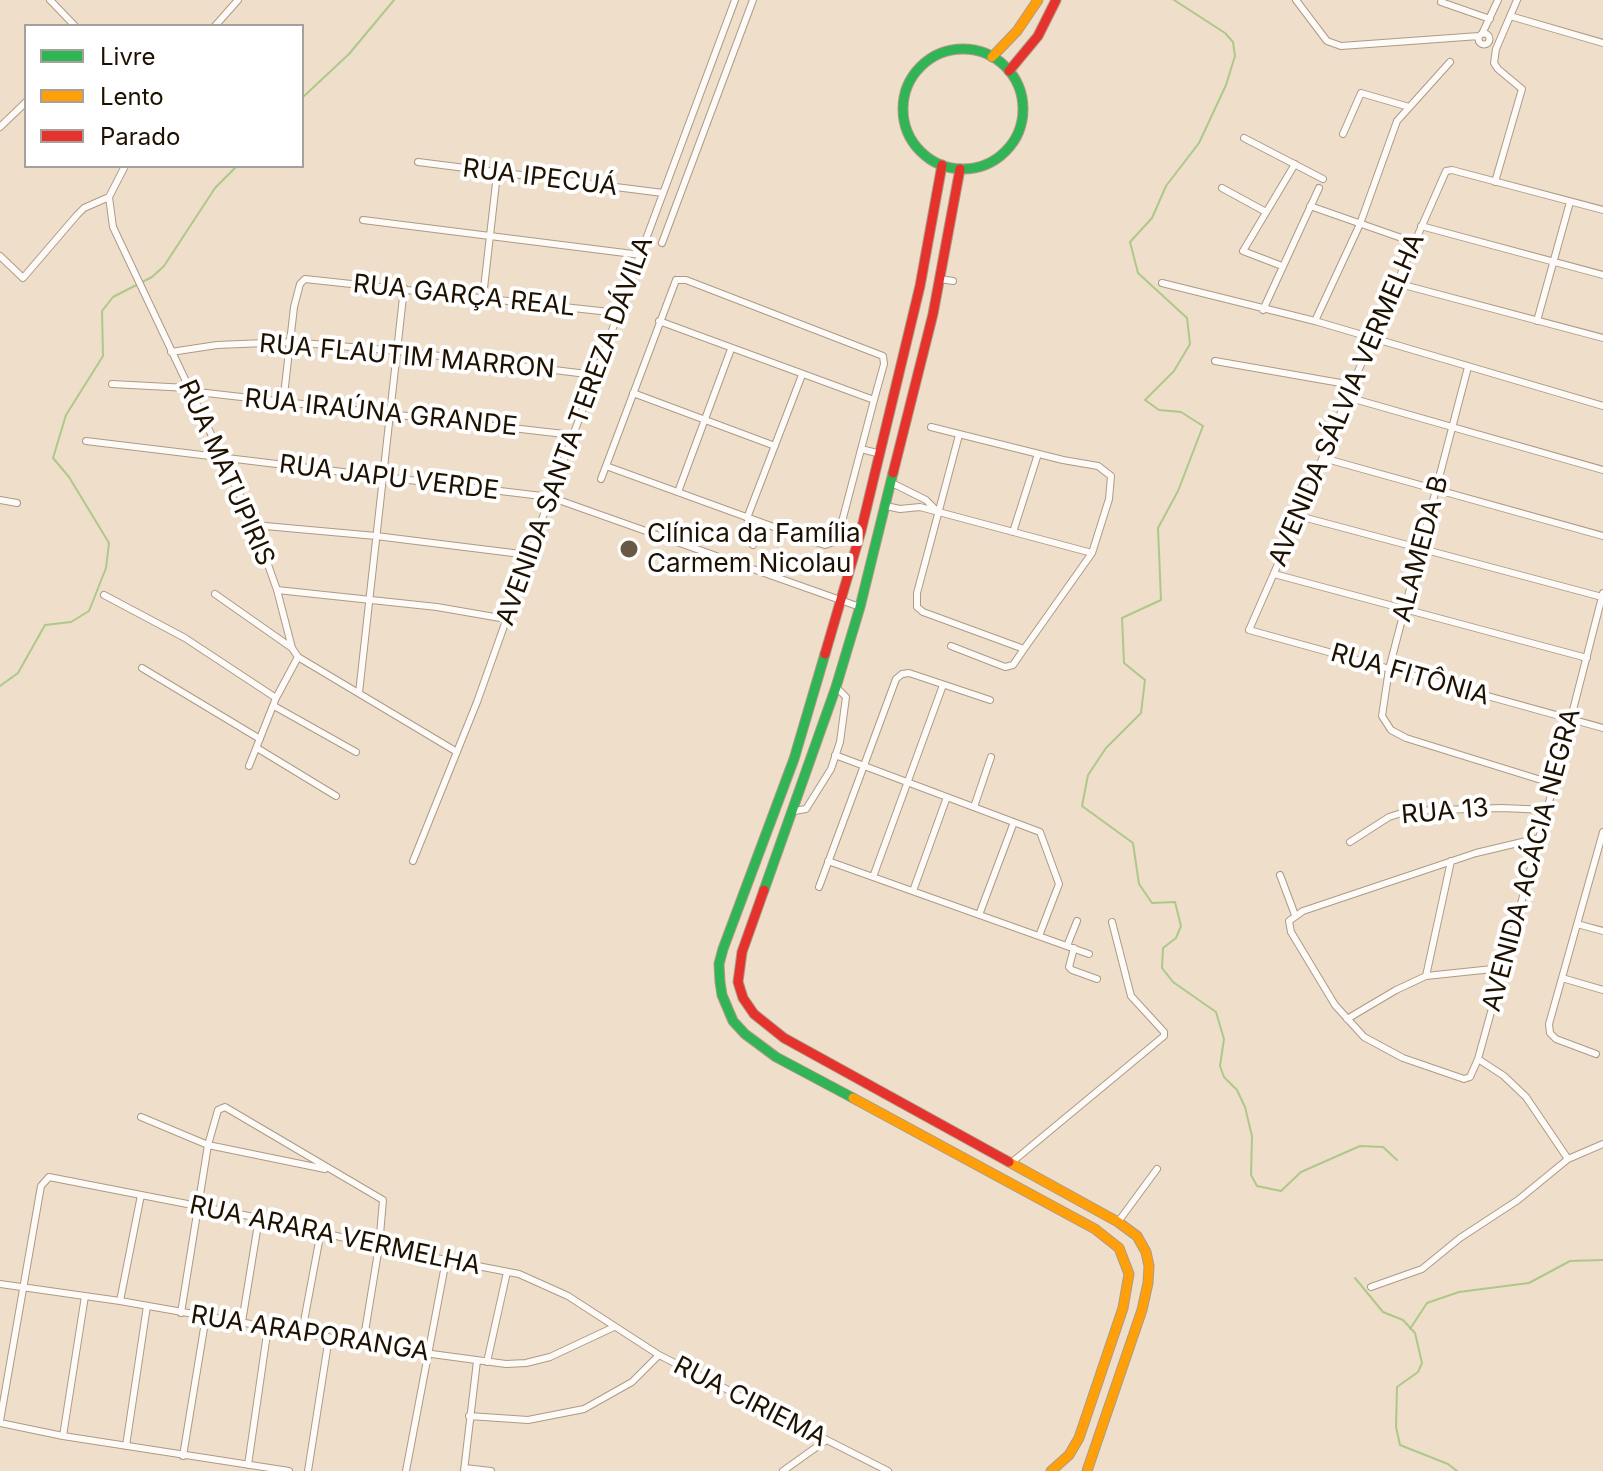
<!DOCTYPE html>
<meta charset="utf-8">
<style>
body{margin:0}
#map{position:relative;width:1603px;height:1471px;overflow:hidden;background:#efdec9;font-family:Inter,sans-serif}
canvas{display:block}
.legend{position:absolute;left:24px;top:24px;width:280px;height:144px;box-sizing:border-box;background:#fff;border:2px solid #a5a099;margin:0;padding:10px 14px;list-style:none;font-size:24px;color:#1f1100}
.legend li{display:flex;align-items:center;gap:16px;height:40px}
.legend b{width:40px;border:2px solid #a5a099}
</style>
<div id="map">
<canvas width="1603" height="1471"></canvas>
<ul class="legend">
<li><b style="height:10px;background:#30b455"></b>Livre</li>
<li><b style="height:10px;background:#ff9f0a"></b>Lento</li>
<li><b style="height:10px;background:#e5322d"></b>Parado</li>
</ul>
</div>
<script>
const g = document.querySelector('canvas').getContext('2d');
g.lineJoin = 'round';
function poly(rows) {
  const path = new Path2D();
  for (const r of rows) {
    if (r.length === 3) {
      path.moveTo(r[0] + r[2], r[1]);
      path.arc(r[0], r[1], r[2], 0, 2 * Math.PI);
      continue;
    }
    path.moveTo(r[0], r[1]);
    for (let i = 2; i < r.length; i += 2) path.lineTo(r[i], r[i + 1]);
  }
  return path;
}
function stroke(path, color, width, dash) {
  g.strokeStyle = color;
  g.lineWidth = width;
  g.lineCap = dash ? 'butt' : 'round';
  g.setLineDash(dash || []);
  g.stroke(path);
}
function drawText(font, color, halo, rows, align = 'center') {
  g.font = font + ' Inter,sans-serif';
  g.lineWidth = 8;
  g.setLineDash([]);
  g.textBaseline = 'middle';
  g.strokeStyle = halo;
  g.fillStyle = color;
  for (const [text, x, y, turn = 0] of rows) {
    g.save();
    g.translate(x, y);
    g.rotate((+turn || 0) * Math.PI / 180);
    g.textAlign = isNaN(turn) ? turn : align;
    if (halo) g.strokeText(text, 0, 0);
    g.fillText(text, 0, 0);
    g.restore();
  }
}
const stream = poly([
 [1174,0,1225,33,1233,42,1235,56,1226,85,1199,143,1166,186,1152,218,1130,242,1138,273,1187,318,1190,344,1174,371,1145,400,1159,410,1181,412,1203,426,1178,491,1158,528,1161,600,1122,618,1124,663,1145,680,1141,713,1106,748,1088,775,1082,806,1133,843,1139,884,1152,903,1175,902,1181,926,1176,938,1163,948,1162,968,1173,982,1216,1012,1224,1039,1220,1066,1224,1077,1237,1090,1245,1107,1252,1136,1251,1175,1257,1186,1281,1191,1301,1172,1360,1146,1383,1147,1397,1160],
 [302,98,349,54,394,0],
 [0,686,18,673,45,625,71,622,89,611,106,568,109,543,69,477,53,458,66,415,103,356,102,311,113,297,152,277,164,266,215,188,237,166],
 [1355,1278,1383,1312,1403,1320,1415,1333,1422,1363,1418,1372,1397,1387,1396,1427,1400,1445,1448,1464,1457,1471],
 [1410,1329,1427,1303,1459,1292,1529,1283,1570,1261,1603,1260]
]);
const street = poly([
 [50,0,75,26],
 [1296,0,1327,41,1341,46,1479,36],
 [1441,2,1490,19],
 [1510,16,1603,43],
 [215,26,238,0],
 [1484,39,5.5],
 [1482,34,1498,0],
 [0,127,26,102],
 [1343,134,1361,93,1409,107],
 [1244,138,1323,179],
 [418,162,663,193],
 [125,166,109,197,113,227,254,525,277,590,292,648,298,657,457,752],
 [1495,182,1522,89,1498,69,1494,63,1496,49,1517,0],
 [1222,188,1266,212],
 [1310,206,1413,242],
 [1603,210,1452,170,1446,171,1352,385,1299,516,1249,630,1603,728],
 [363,220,641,255],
 [1421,226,1603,275],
 [662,243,753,0],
 [0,256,23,278,77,215,84,208,109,197],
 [1282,266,1243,251,1295,164],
 [940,279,953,281],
 [676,280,686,280,883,356,884,364,874,400,839,533,834,542,825,545,815,542,606,466,676,280],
 [1162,283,1315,321,1603,406],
 [1396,283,1603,338],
 [483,297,497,174],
 [1263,310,1319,188],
 [659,321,874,400],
 [1315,321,1360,224,1397,121,1450,62],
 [1537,321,1570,202],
 [171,352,217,345,290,342,399,351,595,375],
 [1215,361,1352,385],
 [1468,367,1389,669,1382,716,1391,730,1406,738,1554,784],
 [112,384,188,388],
 [189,391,573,435],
 [633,393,775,446],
 [1347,397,1603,470],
 [283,404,294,307,300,284,305,279,619,313],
 [931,427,1063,460,1098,466,1111,476,1109,499,1092,553,1024,649,923,612,917,607,917,593,959,435],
 [86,441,550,497,860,607],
 [861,449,881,454],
 [1323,458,1603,536],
 [601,479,606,466],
 [892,483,926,500,936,510],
 [678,492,731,349],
 [0,500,17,503],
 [886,506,900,509,920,507,1092,553],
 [1299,516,1602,597],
 [747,518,802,375],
 [254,525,376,536,529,555],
 [1013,532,1038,454],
 [753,545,762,524],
 [1274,574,1587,658],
 [277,590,437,607,506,619],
 [215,594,292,648],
 [104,595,185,638,276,698],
 [951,646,1005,667,1013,665,1024,649],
 [142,668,260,739],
 [359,693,404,288],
 [274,706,356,752],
 [257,748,336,796],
 [835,755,1040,832,1059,884,1039,936],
 [249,766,276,698,298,657],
 [974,807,991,757],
 [794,811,806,809,831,769,840,742,846,697,836,687],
 [1539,838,1476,853,1303,911,1289,921,1291,932,1335,1005,1364,1037,1403,1058,1464,1079,1470,1077,1478,1059,1554,784,1603,593],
 [1350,842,1389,817,1408,811,1502,808,1547,810],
 [413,861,477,702,550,497,735,0],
 [828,861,1089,954],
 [1280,875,1295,915],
 [873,877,943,685],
 [819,887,896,679,902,674,909,673,990,700],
 [913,891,947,797],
 [979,915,1014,822],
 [1577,924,1603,931],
 [1067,946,1077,921],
 [1074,948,1069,967,1072,970,1097,979],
 [1426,976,1451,861],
 [1562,978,1603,990],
 [1347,1019,1396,990,1426,976,1502,968],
 [1596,1054,1556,1039,1550,1033,1549,1024,1603,832],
 [1478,1059,1504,1076,1526,1097,1568,1159],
 [141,1117,208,1145,325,1169],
 [1011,1163,1164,1036,1164,1032,1131,996,1112,922],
 [1118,1222,1157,1169],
 [0,1284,120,1301,387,1348,506,1364,526,1363,550,1357,614,1327],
 [1371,1287,1422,1269,1460,1238,1518,1200,1568,1159,1603,1144],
 [120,1301,141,1195],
 [181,1313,208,1145,218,1110,225,1107,383,1200,379,1246,363,1344],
 [242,1322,259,1218],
 [302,1332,321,1231],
 [487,1362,507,1272],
 [469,1416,528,1420,584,1409,632,1382,659,1355],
 [0,1421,41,1186,49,1177,259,1218,405,1252,519,1274,568,1296,659,1355,888,1471],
 [0,1423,63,1436,289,1471],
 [63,1436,85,1296],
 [126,1446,147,1306],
 [183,1456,206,1316],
 [248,1465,268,1327],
 [465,1468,491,1471],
 [308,1471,329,1337],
 [406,1471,446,1260],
 [464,1471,477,1361],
 [783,1471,825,1441]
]);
const fast = poly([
 [963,109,60],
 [825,654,794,759,723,949,719,964,720,982,722,995,733,1021,745,1034,776,1057,853,1098],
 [764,890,836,687,860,607,893,473]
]);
const slow = poly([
 [992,57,1017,31,1038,0],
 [853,1098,1095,1229,1119,1248,1129,1274,1123,1308,1079,1438,1069,1455,1051,1471],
 [1009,1162,1118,1222,1137,1236,1146,1252,1149,1266,1148,1283,1142,1310,1087,1471]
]);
const jam = poly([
 [1009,71,1038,36,1056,0],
 [893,473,933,314,960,169],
 [825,654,861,531,920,286,942,165],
 [764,890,742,952,738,982,743,998,754,1014,784,1038,1009,1162]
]);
const markers = [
 [629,549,10,"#685946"]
];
const streetNames = [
 ["RUA IPECUÁ",540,178,7],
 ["RUA GARÇA REAL",464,296,6],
 ["RUA FLAUTIM MARRON",407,357,5],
 ["AVENIDA SÁLVIA VERMELHA",1347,400,-67],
 ["RUA IRAÚNA GRANDE",381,413,6],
 ["AVENIDA SANTA TEREZA DÁVILA",575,431,-70],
 ["RUA MATUPIRIS",226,473,66],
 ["RUA JAPU VERDE",389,478,7],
 ["ALAMEDA B",1421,549,-75],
 ["RUA FITÔNIA",1410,675,16],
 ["RUA 13",1445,812,-5],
 ["AVENIDA ACÁCIA NEGRA",1532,860,-75],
 ["RUA ARARA VERMELHA",335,1236,12],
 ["RUA ARAPORANGA",310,1334,9],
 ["RUA CIRIEMA",750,1402,27]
];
const poiNames = [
 ["Clínica da Família",647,534],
 ["Carmem Nicolau",647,564]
];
stroke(stream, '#adc98a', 2);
stroke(street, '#ac9b85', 8);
stroke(fast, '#ac9b85', 11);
stroke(slow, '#ac9b85', 11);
stroke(jam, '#ac9b85', 11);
stroke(street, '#fdfaf7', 6);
stroke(fast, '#30b455', 9);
stroke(slow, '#ff9f0a', 9);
stroke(jam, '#e5322d', 9);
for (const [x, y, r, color] of markers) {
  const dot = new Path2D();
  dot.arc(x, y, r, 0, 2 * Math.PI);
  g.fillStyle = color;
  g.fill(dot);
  stroke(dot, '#fff', 3);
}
drawText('26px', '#1f1100', '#fff', streetNames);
drawText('26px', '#1f1100', '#fff', poiNames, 'left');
</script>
